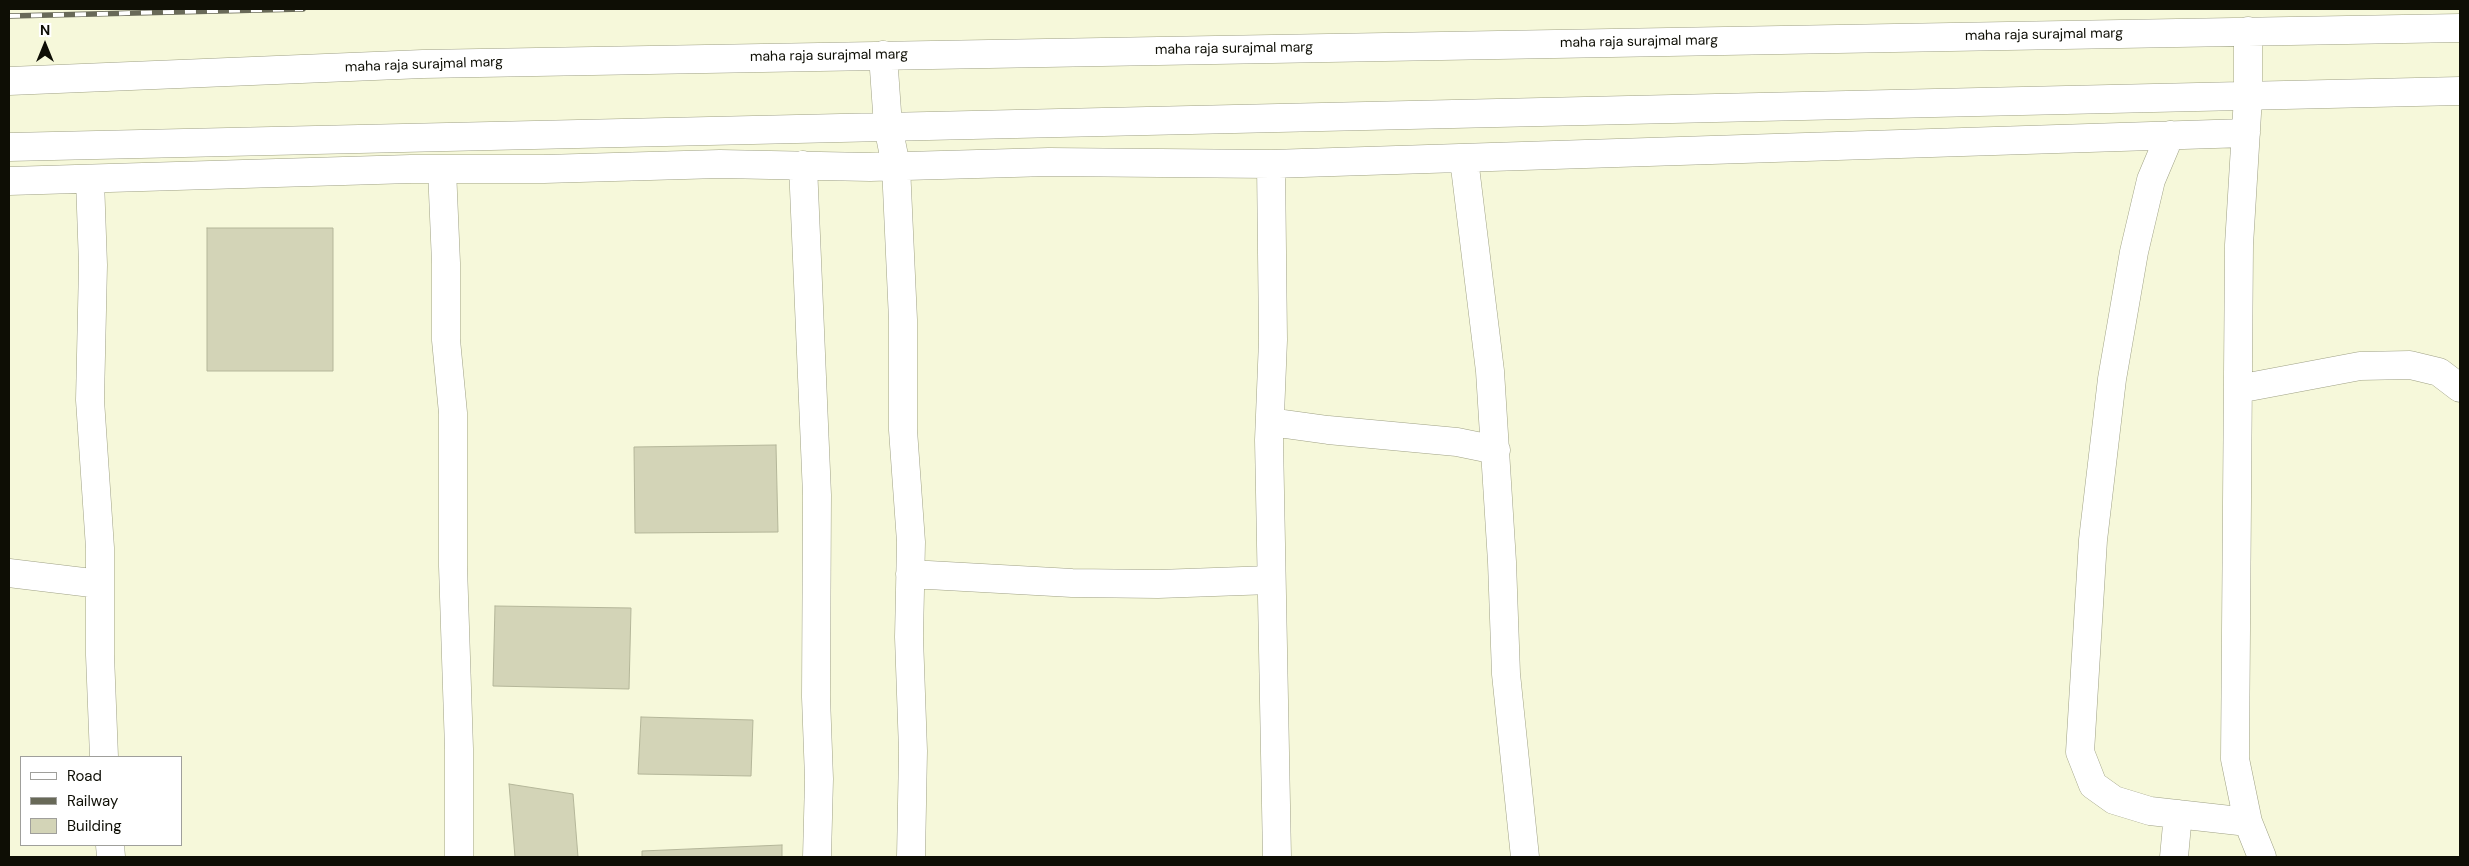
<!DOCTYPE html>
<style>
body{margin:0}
#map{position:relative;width:2469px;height:866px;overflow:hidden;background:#f6f8da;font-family:"DM Sans",sans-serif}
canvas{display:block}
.frame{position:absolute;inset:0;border:10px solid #0e0e05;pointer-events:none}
.legend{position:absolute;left:20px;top:756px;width:162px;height:90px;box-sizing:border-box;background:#fff;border:1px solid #9f9f9b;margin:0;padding:6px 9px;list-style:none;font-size:15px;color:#0e0e05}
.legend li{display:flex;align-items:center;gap:10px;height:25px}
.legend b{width:25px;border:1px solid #9f9f9b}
.north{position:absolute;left:20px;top:20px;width:50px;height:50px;-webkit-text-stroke:4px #fff;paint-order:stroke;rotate:0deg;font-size:14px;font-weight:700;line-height:20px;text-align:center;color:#0e0e05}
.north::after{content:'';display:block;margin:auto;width:18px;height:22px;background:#0e0e05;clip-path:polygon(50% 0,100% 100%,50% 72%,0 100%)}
</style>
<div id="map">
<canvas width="2469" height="866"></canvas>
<div class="frame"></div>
<ul class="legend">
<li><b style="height:6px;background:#fff"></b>Road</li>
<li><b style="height:6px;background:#686958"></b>Railway</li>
<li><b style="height:14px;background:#d3d4b7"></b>Building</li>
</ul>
<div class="north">N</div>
</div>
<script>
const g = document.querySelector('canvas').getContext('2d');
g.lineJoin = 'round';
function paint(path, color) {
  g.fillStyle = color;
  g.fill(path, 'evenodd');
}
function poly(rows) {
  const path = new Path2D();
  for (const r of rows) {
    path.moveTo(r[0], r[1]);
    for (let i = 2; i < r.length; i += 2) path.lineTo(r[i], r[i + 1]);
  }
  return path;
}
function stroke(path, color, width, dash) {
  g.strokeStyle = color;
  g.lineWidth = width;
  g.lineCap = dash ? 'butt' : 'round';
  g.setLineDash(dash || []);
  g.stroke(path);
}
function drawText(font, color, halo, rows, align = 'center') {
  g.font = font + ' "DM Sans",sans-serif';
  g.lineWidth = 4;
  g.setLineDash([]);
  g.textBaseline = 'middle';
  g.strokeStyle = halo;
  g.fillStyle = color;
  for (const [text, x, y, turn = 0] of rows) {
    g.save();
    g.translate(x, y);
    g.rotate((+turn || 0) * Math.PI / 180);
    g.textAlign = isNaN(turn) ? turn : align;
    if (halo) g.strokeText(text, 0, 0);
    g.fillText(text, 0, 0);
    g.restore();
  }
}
const building = poly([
 [207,228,333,228,333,371,207,371,207,228],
 [776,445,778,532,635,533,634,447,776,445],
 [495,606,631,608,629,689,493,686,495,606],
 [641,717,753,720,751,776,638,774,641,717],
 [509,784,573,794,578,857,515,857,509,784],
 [782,845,782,857,642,857,642,851,782,845]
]);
const minor = poly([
 [2248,97,2239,245,2235,759,2248,822,2262,857],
 [888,126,896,166,903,320,903,430,911,542,909,637,913,751,911,857],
 [2170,135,2151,180,2134,252,2112,379,2093,540,2080,752,2093,785,2114,800,2150,811,2248,822],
 [1464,159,1490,371,1502,562,1506,674,1525,857],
 [1271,164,1273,340,1269,440,1277,857],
 [803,165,817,495,816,697,819,779,817,857],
 [442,169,446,263,446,340,453,413,453,566,459,749,459,857],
 [90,180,93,265,90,400,100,548,100,655,104,757],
 [9,181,411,169,544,169,720,164,870,167,1049,162,1271,164,2246,133],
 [2238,389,2360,366,2410,365,2439,372,2460,388],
 [1270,422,1328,430,1457,442,1496,450],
 [9,573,100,584],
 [910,574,1072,583,1158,584,1271,580],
 [110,845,111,857],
 [2174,857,2178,814]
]);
const tertiary = poly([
 [2248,31,2248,97],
 [883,55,888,126],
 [9,81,423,64,2460,28],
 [9,147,2460,91]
]);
const rail = poly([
 [9,16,303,9]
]);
const streetNames = [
 ["maha raja surajmal marg",2044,35,-1],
 ["maha raja surajmal marg",1639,42,-1],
 ["maha raja surajmal marg",1234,49,-1],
 ["maha raja surajmal marg",829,56,-1],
 ["maha raja surajmal marg",424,65,-2]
];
paint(building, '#d3d4b7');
stroke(building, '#b4b699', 1);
stroke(minor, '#9fa185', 29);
stroke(tertiary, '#9fa185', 29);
stroke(minor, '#fff', 28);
stroke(tertiary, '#fff', 28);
stroke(rail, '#686958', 5.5);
stroke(rail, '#fff', 4, [11]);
drawText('14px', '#0e0e05', '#fff', streetNames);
</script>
